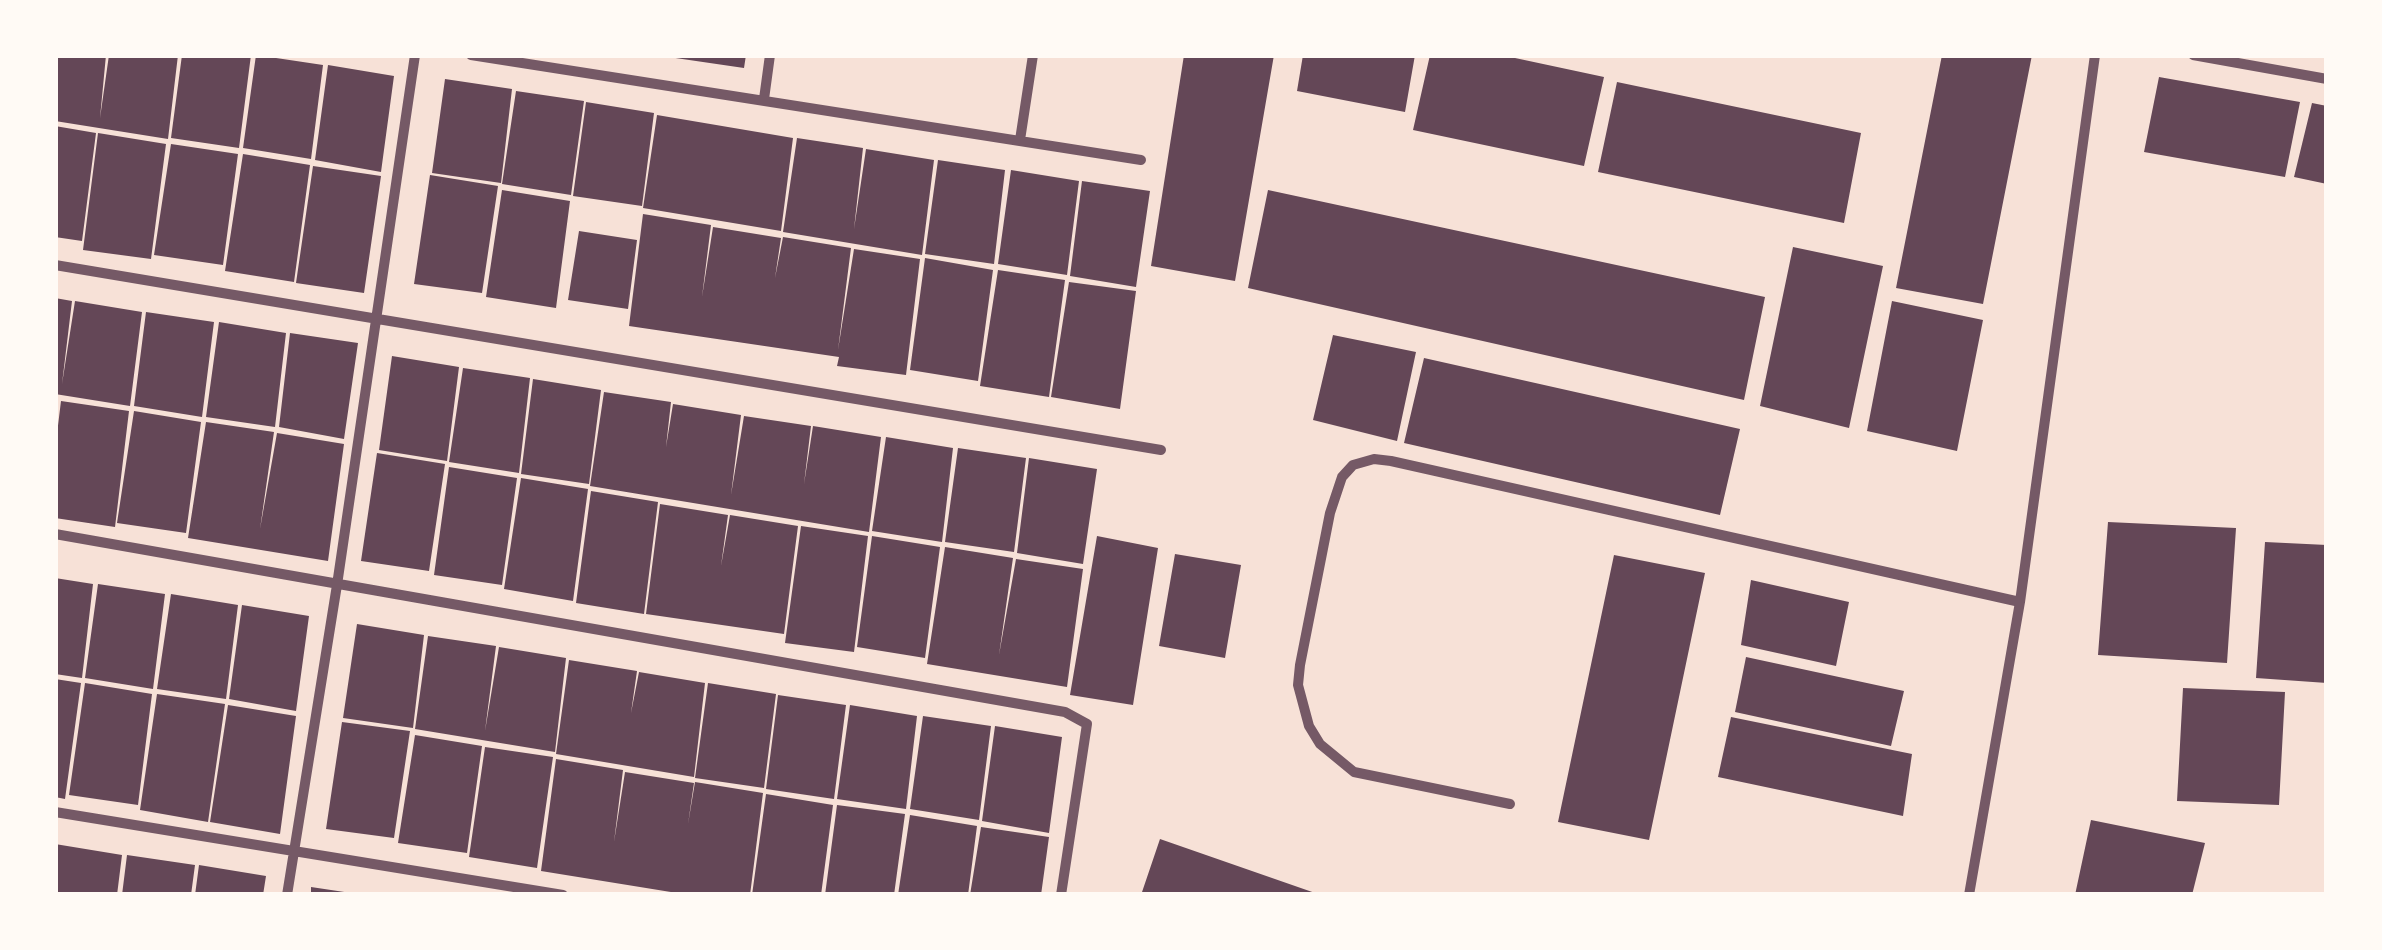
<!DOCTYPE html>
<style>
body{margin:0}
#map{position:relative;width:2382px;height:950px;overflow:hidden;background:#f7e1d7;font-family:Signika,sans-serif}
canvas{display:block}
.frame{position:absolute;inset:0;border:58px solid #fffaf5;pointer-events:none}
</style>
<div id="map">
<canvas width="2382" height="950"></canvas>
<div class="frame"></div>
</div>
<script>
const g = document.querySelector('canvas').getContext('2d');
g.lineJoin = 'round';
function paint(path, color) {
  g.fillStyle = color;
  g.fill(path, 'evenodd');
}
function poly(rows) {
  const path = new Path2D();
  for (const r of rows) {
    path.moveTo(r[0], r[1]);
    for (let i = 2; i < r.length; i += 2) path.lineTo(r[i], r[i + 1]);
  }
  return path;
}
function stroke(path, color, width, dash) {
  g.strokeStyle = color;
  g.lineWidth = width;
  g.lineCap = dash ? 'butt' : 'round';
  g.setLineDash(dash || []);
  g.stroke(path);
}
const building = poly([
 [55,55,106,55,100,118,109,55,178,55,168,139,55,121],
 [182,55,251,55,239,148,171,138],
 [256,55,323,65,311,159,243,148],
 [655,55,746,55,744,68],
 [1184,55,1274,55,1235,281,1151,266],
 [1303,55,1415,55,1405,112,1297,91],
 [1430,55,1501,55,1604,77,1584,166,1413,130],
 [1942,55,2032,55,1983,304,1896,288],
 [328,65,394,76,381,172,315,160],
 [2159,77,2300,102,2285,177,2144,152],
 [445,79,512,89,501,183,432,173],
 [1617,82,1861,133,1844,223,1598,172],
 [516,91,584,101,571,195,502,184],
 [586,102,654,113,642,206,573,196],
 [2312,103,2327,106,2327,184,2294,177],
 [657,115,793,138,781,231,643,208],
 [55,126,96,133,82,241,55,237],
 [98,133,166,144,151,259,83,250],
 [797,138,863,148,854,229,866,149,934,160,922,255,783,232],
 [171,144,238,154,223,265,154,255],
 [243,154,310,165,294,282,225,271],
 [938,160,1005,170,994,264,925,254],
 [313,166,381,176,364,293,296,283],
 [1011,170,1079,181,1067,275,998,264],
 [430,175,498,186,482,293,414,284],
 [1082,181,1150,191,1136,287,1070,276],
 [502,190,570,201,556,308,486,297],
 [1268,190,1765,297,1744,400,1248,288],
 [643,214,711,225,702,297,713,227,781,238,775,278,783,237,851,248,838,350,854,249,920,259,906,375,837,366,839,357,629,326],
 [579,231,637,240,628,309,568,300],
 [1793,247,1883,266,1849,428,1760,406],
 [925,258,993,270,978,381,910,370],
 [998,270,1065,280,1049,397,980,386],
 [1069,282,1136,291,1120,409,1051,397],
 [55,298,72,301,62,384,75,301,142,312,130,406,55,394],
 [1892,301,1983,320,1957,451,1867,431],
 [146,312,214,322,202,417,134,406],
 [219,322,286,333,275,427,206,417],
 [290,333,358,343,344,439,279,427],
 [1333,335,1416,352,1397,441,1313,420],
 [392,356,459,367,447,461,379,450],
 [1424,358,1740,429,1720,515,1404,443],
 [463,368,530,378,519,473,449,462],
 [533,379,601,390,589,484,521,474],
 [604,392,671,402,666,447,673,404,741,415,731,495,744,416,811,426,804,484,813,426,881,437,869,532,590,486],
 [61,401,129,411,115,527,55,518,55,450],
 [134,411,201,422,186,533,117,523],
 [206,422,274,432,260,529,277,433,344,444,328,561,188,538],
 [886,437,953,448,942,542,872,531],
 [958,448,1026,458,1014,552,945,542],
 [377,453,445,464,429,571,361,561],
 [1029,458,1097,469,1083,564,1017,553],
 [449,467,517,478,502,585,434,575],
 [521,478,588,489,573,601,504,589],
 [591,491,658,502,644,614,576,603],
 [660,504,728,515,721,566,730,515,798,526,784,634,646,614],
 [2108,522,2236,528,2227,663,2098,655],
 [801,526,868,536,854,652,785,643],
 [872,536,940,547,925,658,857,647],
 [1097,536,1158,548,1133,705,1070,695],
 [2265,542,2327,545,2327,683,2256,678],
 [945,547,1013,558,999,655,1016,559,1083,569,1067,687,927,664],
 [1175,554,1241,565,1225,658,1159,646],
 [1614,555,1705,573,1649,840,1558,822],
 [55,578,93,584,82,678,55,674],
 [1751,580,1849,602,1836,666,1741,645],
 [98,584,165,594,153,689,85,678],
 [171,594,238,605,226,699,157,689],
 [242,605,309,616,296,711,229,699],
 [357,624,424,635,413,728,343,718],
 [428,636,496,646,485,731,499,647,566,658,555,752,415,729],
 [1746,657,1904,691,1891,746,1735,712],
 [569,660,637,671,631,713,639,672,705,683,694,777,556,754],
 [55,679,81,683,65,799,55,797],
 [85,683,152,694,138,805,69,795],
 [708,683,776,694,764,788,695,778],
 [2183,688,2285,692,2279,805,2177,801],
 [157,694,225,704,208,822,140,810],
 [778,695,846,705,834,799,766,789],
 [228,705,296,716,280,834,210,822],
 [850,705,917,716,906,809,837,799],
 [923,716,991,726,979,820,910,809],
 [1731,717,1912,754,1903,816,1718,777],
 [342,722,410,731,394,838,326,829],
 [995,726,1062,737,1049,833,982,821],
 [415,735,482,746,467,853,398,843],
 [485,747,553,757,537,868,469,857],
 [556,759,623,770,614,842,625,772,694,783,688,824,695,782,763,793,750,895,677,893,541,871],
 [766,794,833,805,821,895,752,895],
 [837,805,905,814,894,895,825,895],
 [910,815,977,826,968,895,898,895],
 [2091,820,2205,843,2192,895,2075,895],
 [981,827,1049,837,1041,895,970,895],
 [1160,839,1318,894,1318,895,1141,895],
 [55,844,122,855,117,895,55,895],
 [127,855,195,865,191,895,122,895],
 [199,865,266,876,263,895,195,895],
 [311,887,351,893,351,895,311,895]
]);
const minor = poly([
 [471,55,1141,160],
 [2193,55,2327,79],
 [764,99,770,55],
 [1020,140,1033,55],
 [55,265,1161,450],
 [55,534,1065,712,1087,724,1061,895],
 [1510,804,1354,772,1320,744,1309,726,1298,685,1300,665,1330,513,1342,477,1353,465,1374,459,1391,461,2020,602],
 [55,812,563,895],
 [287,895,337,585,415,55],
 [1969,895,2020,602,2095,55]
]);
paint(building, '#644757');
stroke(minor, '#755966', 10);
</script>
